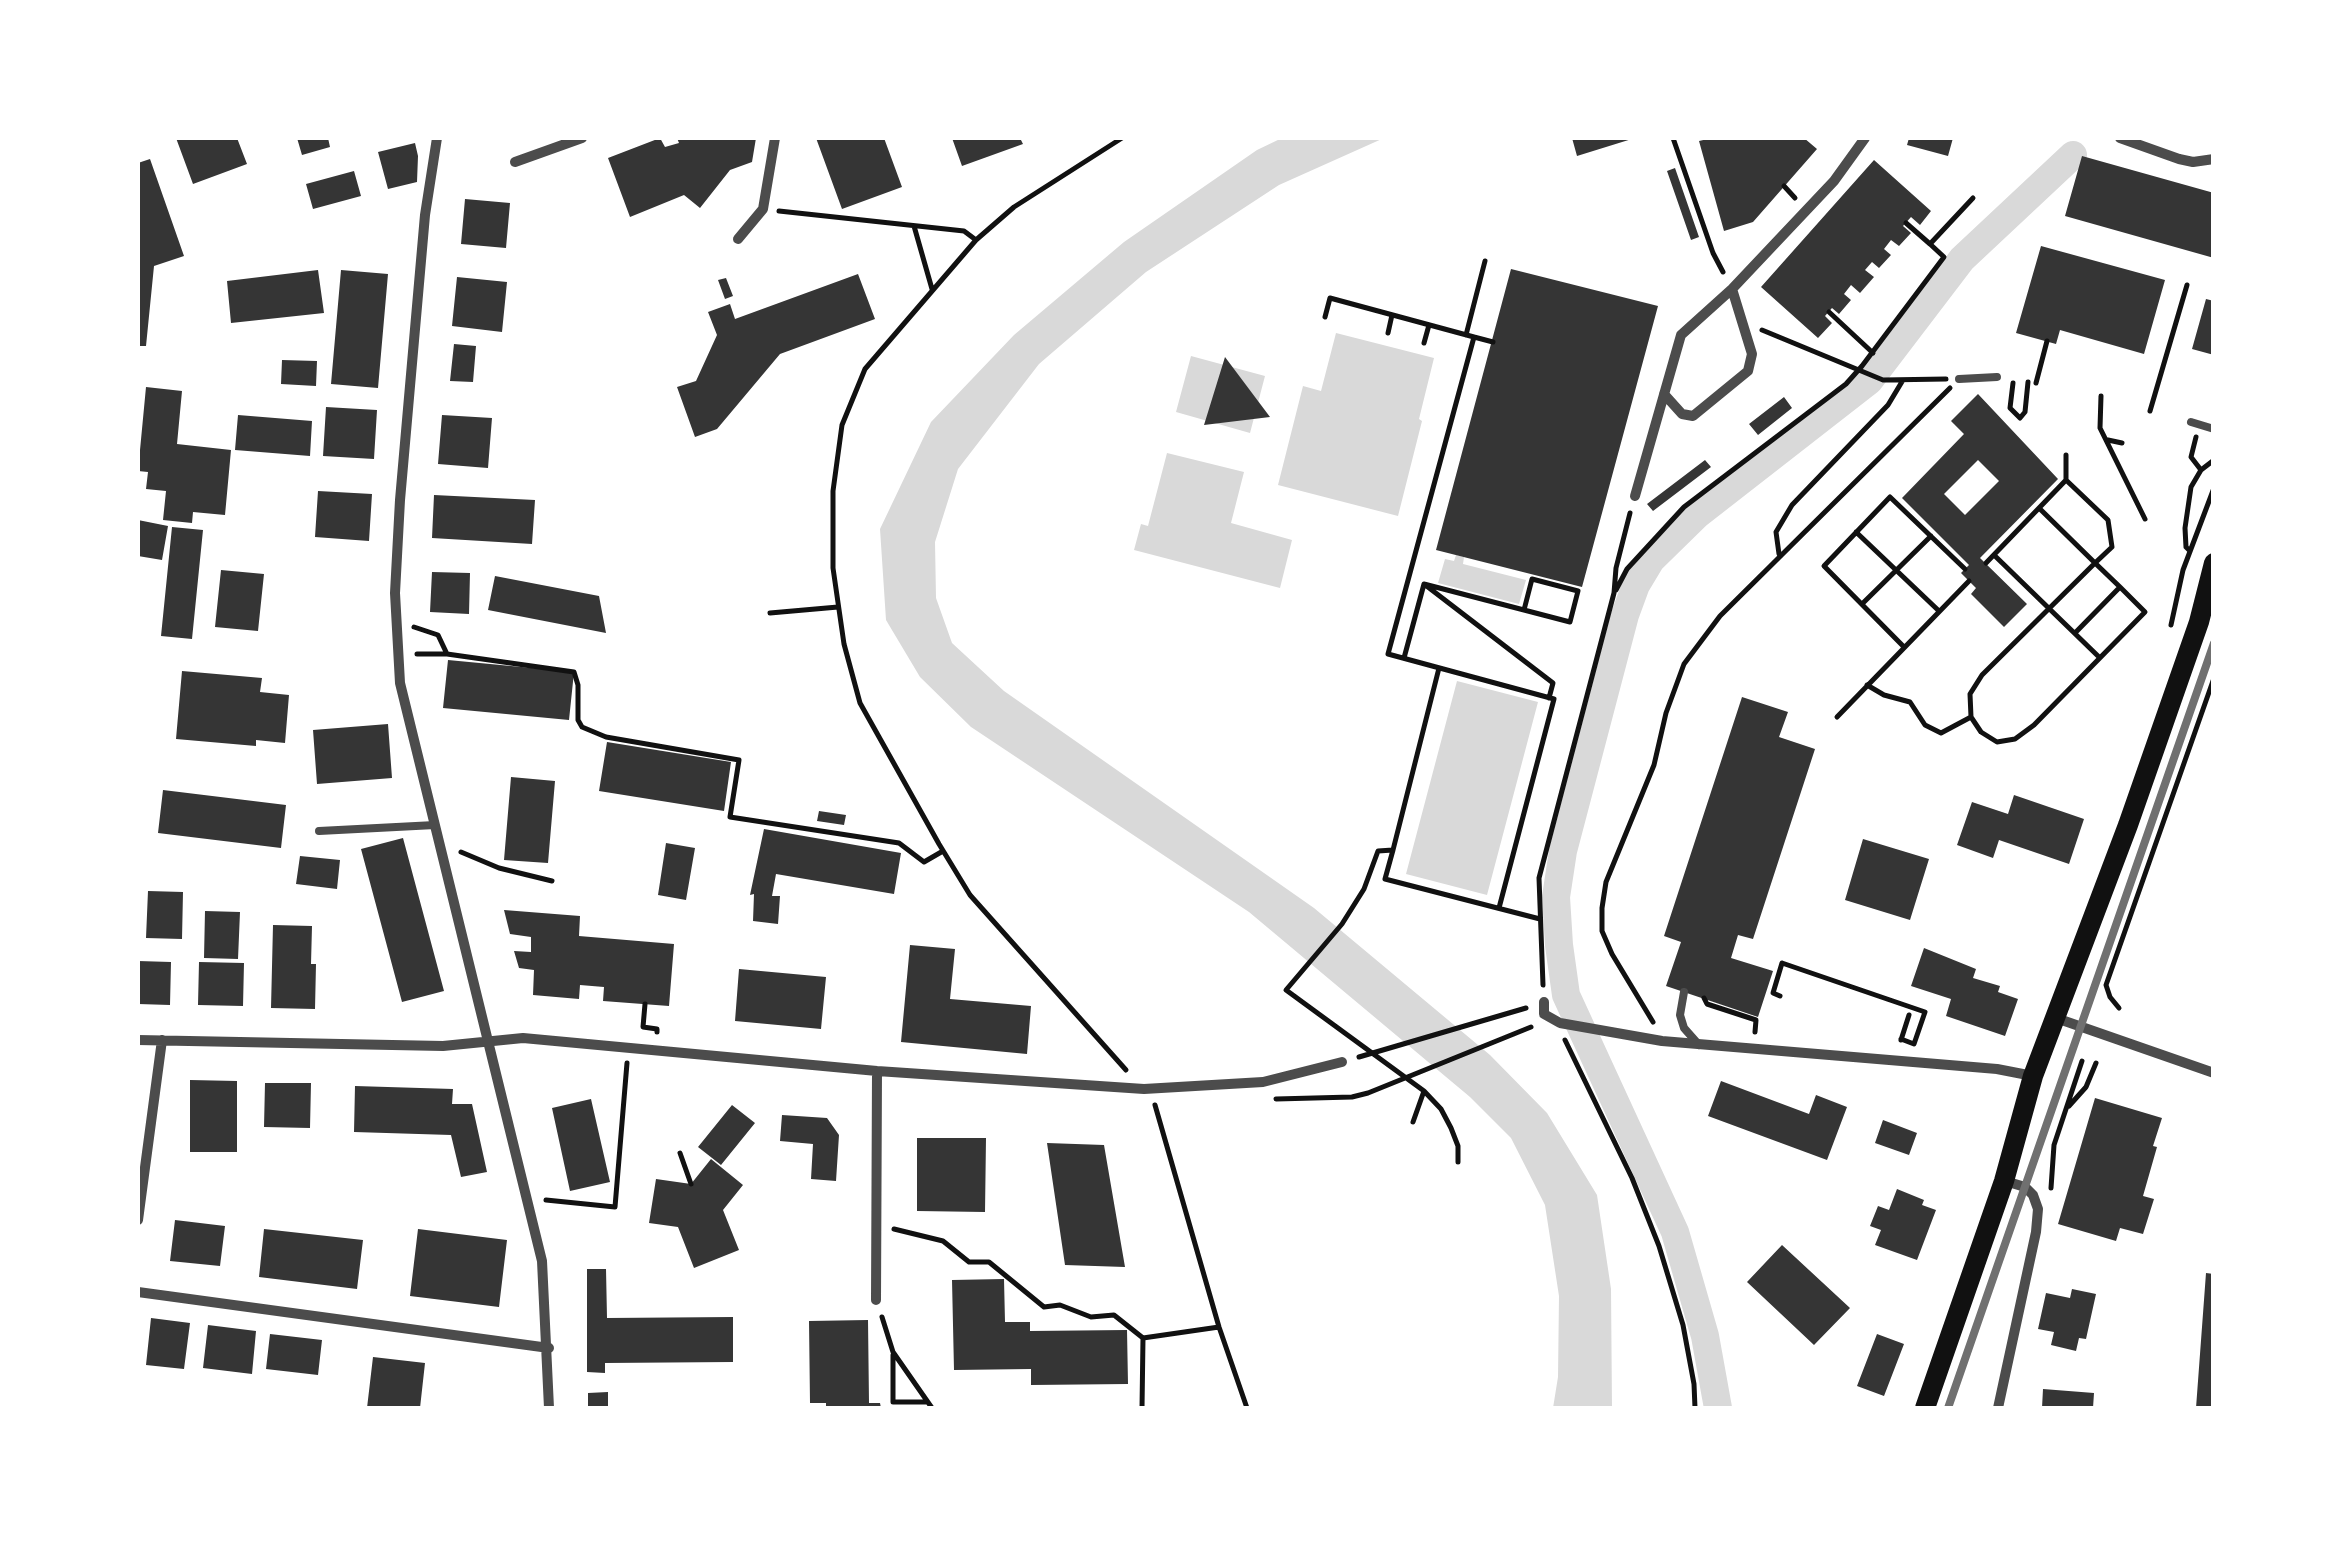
<!DOCTYPE html>
<style>
body{margin:0}
#map{position:relative;width:2351px;height:1546px;overflow:hidden;background:#fff;font-family:Jost,sans-serif}
canvas{display:block}
.frame{position:absolute;inset:0;border:140px solid #fff;pointer-events:none}
</style>
<div id="map">
<canvas width="2351" height="1546"></canvas>
<div class="frame"></div>
</div>
<script>
const g = document.querySelector('canvas').getContext('2d');
g.lineJoin = 'round';
function paint(path, color) {
  g.fillStyle = color;
  g.fill(path, 'evenodd');
}
function poly(rows) {
  const path = new Path2D();
  for (const r of rows) {
    path.moveTo(r[0], r[1]);
    for (let i = 2; i < r.length; i += 2) path.lineTo(r[i], r[i + 1]);
  }
  return path;
}
function stroke(path, color, width, dash) {
  g.strokeStyle = color;
  g.lineWidth = width;
  g.lineCap = dash ? 'butt' : 'round';
  g.setLineDash(dash || []);
  g.stroke(path);
}
const water = poly([
 [1282,138,1384,138,1279,185,1146,272,1039,364,958,469,935,542,936,598,952,643,1004,691,1314,908,1490,1055,1547,1113,1597,1195,1611,1289,1612,1408,1553,1408,1558,1377,1559,1296,1545,1205,1511,1138,1470,1097,1249,912,971,727,920,677,886,620,880,529,931,422,1014,335,1124,242,1257,150],
 [1336,333,1434,358,1419,419,1422,421,1398,516,1278,485,1303,386,1321,391],
 [1191,356,1265,376,1250,433,1176,412],
 [1167,453,1244,472,1231,523,1292,540,1280,588,1134,550,1141,524,1148,526],
 [1456,555,1464,557,1463,564,1526,580,1519,604,1438,583,1445,559,1454,561],
 [1457,681,1538,702,1487,895,1406,874]
]);
const canal = poly([
 [1718,1408,1705,1336,1675,1232,1566,995,1559,945,1556,897,1563,851,1625,615,1636,585,1651,560,1697,515,1869,381,1962,259,2073,155]
]);
const building = poly([
 [176,138,237,138,247,164,193,184],
 [297,138,328,138,330,147,302,155],
 [660,138,665,147,679,143,677,138,756,138,752,162,730,170,700,208,684,195,630,217,608,158],
 [816,138,884,138,902,187,842,209],
 [952,138,1020,138,1023,144,962,166],
 [1572,138,1635,138,1577,156],
 [1712,138,1804,138,1817,149,1753,222,1724,231,1699,141],
 [1909,138,1953,138,1948,156,1907,145],
 [415,143,418,156,417,182,388,189,378,152],
 [2082,156,2214,193,2214,258,2065,216],
 [150,159,184,256,154,266,146,346,138,346,138,163],
 [1874,160,1931,211,1920,225,1911,217,1903,226,1911,233,1899,246,1891,240,1884,249,1891,255,1879,268,1872,262,1865,270,1874,277,1860,293,1851,285,1844,294,1851,300,1839,314,1832,308,1825,316,1832,323,1818,338,1761,287],
 [1675,168,1699,237,1691,240,1667,171],
 [354,171,361,196,313,209,306,184],
 [465,199,510,203,506,248,461,244],
 [2041,246,2165,280,2144,354,2060,330,2056,344,2016,333],
 [1511,269,1658,306,1582,587,1436,550],
 [318,270,324,313,231,323,227,281],
 [341,270,388,274,378,388,331,384],
 [858,274,875,319,780,354,717,429,695,437,677,387,696,381,717,335,708,312,730,304,735,319],
 [457,277,507,282,502,332,452,326],
 [726,278,733,296,725,299,718,280],
 [2206,299,2214,301,2214,355,2192,349],
 [454,344,476,346,473,382,450,381],
 [1225,357,1270,417,1204,425],
 [282,360,317,361,316,386,281,384],
 [146,387,182,391,177,444,231,450,225,515,193,512,192,523,163,520,166,491,146,489,148,472,138,471],
 [1978,394,2058,479,1980,558,2027,604,2004,627,1971,594,1976,588,1961,573,1969,565,1902,498,1964,434,1951,421],
 [1978,460,1999,481,1965,515,1944,494],
 [1784,397,1792,408,1758,435,1749,424],
 [326,407,377,410,374,459,323,456],
 [238,415,312,421,310,456,235,450],
 [442,415,492,418,488,468,438,464],
 [1705,460,1711,467,1653,511,1647,504],
 [318,491,372,494,369,541,315,537],
 [434,495,535,500,532,544,432,538],
 [138,520,168,526,162,560,138,556],
 [172,527,203,530,192,639,161,636],
 [221,570,264,574,258,631,215,627],
 [432,572,470,573,469,614,430,612],
 [495,576,599,596,606,633,488,610],
 [448,660,574,672,569,720,443,708],
 [182,671,262,678,260,692,289,695,285,743,256,740,256,746,176,739],
 [1742,697,1788,712,1779,737,1815,749,1753,939,1738,935,1731,958,1773,971,1758,1017,1666,986,1681,942,1664,936],
 [388,724,392,778,317,784,313,730],
 [607,742,731,762,724,811,599,791],
 [511,777,555,781,548,863,504,860],
 [163,790,286,805,281,848,158,833],
 [2014,795,2084,819,2069,864,1999,840,1993,858,1957,845,1972,802,2008,814],
 [819,811,846,815,844,825,817,821],
 [764,829,901,853,894,894,776,874,772,896,780,896,778,924,753,921,754,894,750,895],
 [403,838,444,991,402,1002,361,849],
 [1863,839,1929,859,1910,920,1845,900],
 [666,843,695,848,686,900,658,895],
 [300,856,340,860,337,889,296,884],
 [148,891,183,892,182,939,146,938],
 [504,910,580,916,579,936,674,944,669,1006,603,1001,604,987,580,985,579,999,533,995,534,970,519,968,514,951,531,952,531,937,510,934],
 [205,911,240,912,238,959,204,958],
 [273,925,312,926,311,964,316,964,315,1009,271,1008],
 [910,945,955,949,950,999,1031,1006,1027,1054,901,1042],
 [1924,948,1976,969,1973,978,2000,986,1998,992,2018,999,2005,1036,1946,1016,1951,999,1911,986],
 [138,961,171,962,170,1005,138,1004],
 [199,962,244,963,243,1006,198,1005],
 [739,969,826,977,821,1029,735,1021],
 [190,1080,237,1081,237,1152,190,1152],
 [1721,1081,1809,1114,1816,1095,1847,1107,1827,1160,1708,1116],
 [265,1083,311,1083,310,1128,264,1127],
 [355,1086,453,1089,452,1104,472,1104,487,1172,461,1177,451,1135,354,1132],
 [2095,1098,2162,1118,2153,1146,2157,1147,2143,1196,2154,1199,2143,1234,2120,1228,2116,1241,2058,1224],
 [591,1099,610,1182,570,1191,552,1108],
 [732,1105,755,1123,721,1165,698,1147],
 [782,1115,827,1118,839,1135,836,1181,811,1179,813,1144,780,1141],
 [1883,1120,1917,1133,1909,1155,1875,1143],
 [917,1138,986,1138,985,1212,917,1211],
 [1047,1143,1104,1145,1125,1267,1065,1265],
 [711,1159,743,1185,723,1210,739,1250,694,1268,678,1227,649,1223,656,1179,691,1184],
 [1897,1189,1924,1200,1922,1205,1936,1210,1917,1260,1875,1245,1881,1230,1870,1226,1878,1206,1889,1210],
 [175,1220,225,1226,220,1266,170,1261],
 [264,1229,363,1240,357,1289,259,1277],
 [418,1229,507,1240,499,1307,410,1296],
 [1782,1245,1850,1308,1814,1345,1747,1282],
 [587,1269,606,1269,607,1318,733,1317,733,1362,605,1363,605,1373,587,1372],
 [2206,1273,2214,1274,2214,1408,2196,1408],
 [1004,1279,1005,1322,1030,1322,1030,1331,1127,1330,1128,1384,1031,1385,1031,1369,954,1370,952,1280],
 [2072,1289,2096,1294,2086,1339,2079,1338,2076,1351,2051,1345,2054,1332,2038,1329,2046,1293,2070,1298],
 [151,1318,190,1323,184,1369,146,1365],
 [868,1320,869,1403,880,1403,881,1408,826,1408,826,1403,810,1403,809,1321],
 [208,1325,256,1331,252,1374,203,1368],
 [270,1334,322,1340,318,1375,266,1369],
 [1877,1334,1904,1344,1884,1396,1857,1386],
 [373,1357,425,1363,420,1408,367,1408],
 [2043,1389,2094,1393,2093,1408,2042,1408],
 [608,1392,608,1408,588,1408,588,1393]
]);
const path = poly([
 [1122,138,1014,207,976,240,865,369,842,425,833,491,833,568,844,644,860,703,939,844,970,895,1126,1070],
 [1673,138,1713,253,1723,272],
 [1784,186,1795,198],
 [779,211,964,231,976,240],
 [1906,223,1930,244],
 [914,226,932,289],
 [1829,312,1873,353],
 [1325,317,1330,298,1474,337],
 [1762,330,1883,380,1946,379],
 [1388,333,1392,315],
 [1466,335,1485,261],
 [1493,342,1474,337,1388,654,1554,699,1499,908],
 [1424,343,1429,325],
 [2013,383,2010,408,2020,418,2025,412,2028,382],
 [2036,383,2047,341],
 [2101,396,2100,428,2145,519],
 [2150,411,2187,285],
 [2196,437,2191,457,2201,470],
 [2108,440,2122,443],
 [2039,508,2095,563,2120,587,2145,612,2034,725,2015,739,1997,742,1981,732,1971,717,1970,694,1982,675,2095,563,2112,547,2108,520,2066,480,2066,455],
 [1856,532,1939,611],
 [2190,551,2186,547,2185,528,2191,487,2201,470,2214,460],
 [1779,554,1776,532,1792,505,1888,405,1903,380],
 [1994,555,2099,657],
 [1986,563,2066,480],
 [1424,584,1524,610,1532,579,1578,591,1570,622,1524,610],
 [1616,590,1627,569,1684,507,1846,384,1862,366,1944,257,1930,244,1973,198],
 [1862,604,1931,536],
 [770,613,838,607],
 [2171,625,2183,570,2214,488],
 [414,627,438,635,447,654],
 [2075,633,2120,587],
 [1904,647,1824,566,1890,497,1965,569],
 [417,654,447,654,574,672,578,685,578,720,582,727,606,737,739,760,730,817,899,843,924,862,943,851],
 [1404,658,1424,584,1553,683,1549,698],
 [1439,668,1393,850,1378,851,1364,889,1342,924,1286,990,1424,1091,1441,1109,1451,1128,1458,1146,1458,1162],
 [1867,685,1884,695,1910,702,1925,725,1941,733,1971,717],
 [1837,717,1969,581],
 [1393,850,1385,879,1540,919],
 [461,852,499,868,552,881],
 [1543,985,1539,878,1614,593,1616,568,1630,513],
 [1780,996,1773,993,1782,963,1925,1012,1914,1044,1901,1039],
 [1704,998,1707,1004,1756,1020,1755,1032],
 [645,1004,643,1027,657,1029,657,1032],
 [2119,1008,2110,997,2106,985,2214,678],
 [1653,1022,1612,954,1602,931,1602,908,1606,882,1654,765,1666,713,1684,664,1720,616,1950,388],
 [1565,1040,1632,1178,1659,1246,1683,1325,1694,1384,1695,1408],
 [1901,1040,1909,1015],
 [1359,1057,1526,1008],
 [1276,1099,1352,1097,1368,1093,1531,1027],
 [1155,1105,1219,1327,1247,1408],
 [2069,1106,2086,1087,2096,1063],
 [1413,1122,1424,1091],
 [680,1153,691,1184],
 [2051,1188,2054,1145,2082,1061],
 [546,1200,615,1207,627,1063],
 [894,1229,943,1241,969,1262,989,1262,1044,1307,1060,1305,1091,1317,1114,1315,1143,1338,1219,1327],
 [882,1317,893,1352,932,1408],
 [893,1355,893,1402,927,1402],
 [1142,1408,1143,1338]
]);
const service = poly([
 [1959,379,1997,377],
 [2191,422,2214,429],
 [319,831,435,825],
 [1684,992,1680,1015,1684,1028,1699,1045]
]);
const minor = poly([
 [437,138,425,215,400,500,395,593,400,683,542,1261,549,1408],
 [2120,138,2179,159,2193,162,2214,159],
 [515,162,582,138],
 [738,239,763,209,775,138],
 [1664,394,1682,414,1693,416,1748,371,1752,354,1732,289],
 [1635,496,1681,335,1732,289,1834,181,1865,138],
 [1544,1002,1544,1014,1560,1023,1662,1041,1997,1069,2033,1076],
 [2056,1018,2214,1073],
 [138,1040,443,1046,523,1038,877,1071,1144,1089,1263,1082,1342,1062],
 [138,1220,162,1040],
 [138,1292,549,1348],
 [876,1300,877,1071],
 [1998,1408,2036,1232,2038,1209,2033,1195,2025,1187,2005,1181]
]);
const secondary = poly([
 [1925,1408,2004,1181,2033,1076,2128,825,2199,622,2214,563]
]);
const rail = poly([
 [1948,1408,2214,643]
]);
paint(water, '#d9d9d9');
stroke(canal, '#d9d9d9', 28);
paint(building, '#353535');
stroke(path, '#111', 5);
stroke(service, '#4c4c4c', 8);
stroke(minor, '#4c4c4c', 10);
stroke(secondary, '#111', 20);
stroke(rail, '#707070', 8);
</script>
